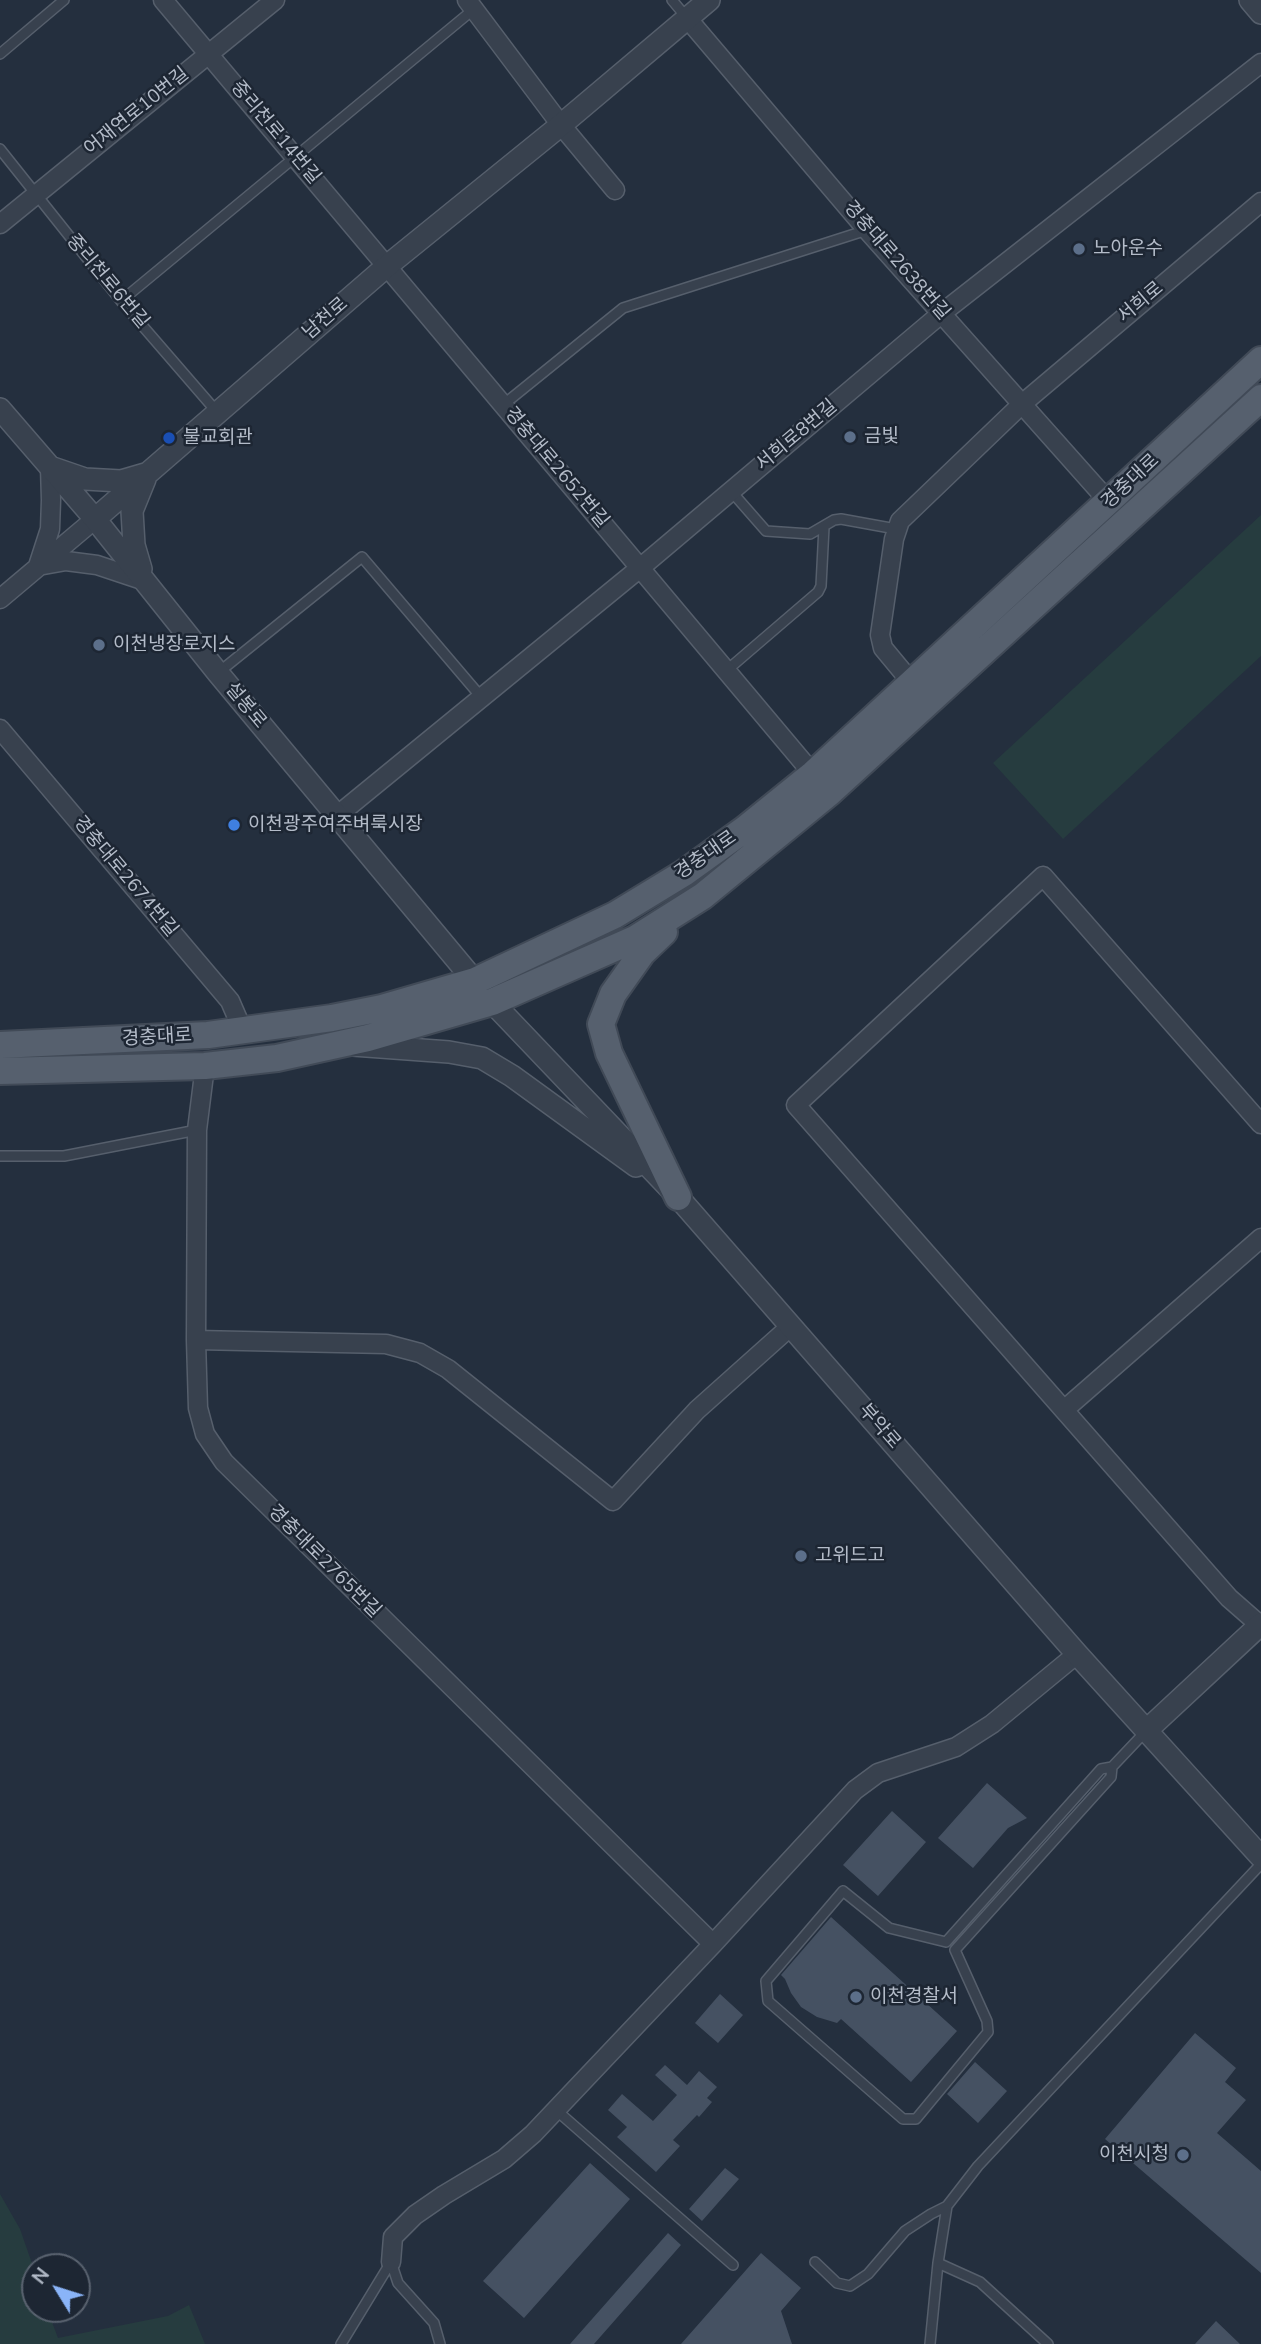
<!DOCTYPE html>
<meta charset="utf-8">
<style>
body{margin:0}
#map{position:relative;width:1261px;height:2344px;overflow:hidden;background:#242f3e;font-family:"Nunito Sans",sans-serif}
canvas{display:block}
.north{position:absolute;left:21px;top:2253px;width:70px;height:70px;box-sizing:border-box;background:#1d2633;border:2px solid #59626f;border-radius:50%;rotate:308deg;font-size:19px;font-weight:700;line-height:28px;text-align:center;color:#b4bcc9}
.north::after{content:'';display:block;margin:auto;width:24px;height:32px;background:#8ab4f8;clip-path:polygon(50% 0,100% 100%,50% 72%,0 100%)}
</style>
<div id="map">
<canvas width="1261" height="2344"></canvas>
<div class="north">N</div>
</div>
<script>
const g = document.querySelector('canvas').getContext('2d');
g.lineJoin = 'round';
function paint(path, color) {
  g.fillStyle = color;
  g.fill(path, 'evenodd');
}
function poly(rows) {
  const path = new Path2D();
  for (const r of rows) {
    path.moveTo(r[0], r[1]);
    for (let i = 2; i < r.length; i += 2) path.lineTo(r[i], r[i + 1]);
  }
  return path;
}
function stroke(path, color, width, dash) {
  g.strokeStyle = color;
  g.lineWidth = width;
  g.lineCap = dash ? 'butt' : 'round';
  g.setLineDash(dash || []);
  g.stroke(path);
}
function drawText(font, color, halo, rows, align = 'center') {
  g.font = font + ' "Nunito Sans","Noto Sans KR",sans-serif';
  g.lineWidth = 5;
  g.setLineDash([]);
  g.textBaseline = 'middle';
  g.strokeStyle = halo;
  g.fillStyle = color;
  for (const [text, x, y, turn = 0] of rows) {
    g.save();
    g.translate(x, y);
    g.rotate((+turn || 0) * Math.PI / 180);
    g.textAlign = isNaN(turn) ? turn : align;
    if (halo) g.strokeText(text, 0, 0);
    g.fillText(text, 0, 0);
    g.restore();
  }
}
const green = poly([
 [1261,515,1261,656,1063,839,993,763],
 [0,2194,20,2229,35,2272,35,2309,47,2309,58,2338,168,2316,189,2305,205,2344,0,2344]
]);
const building = poly([
 [987,1783,1027,1818,1008,1828,973,1868,938,1838],
 [892,1811,926,1842,878,1896,843,1865],
 [831,1917,957,2031,911,2082,841,2019,837,2023,817,2017,801,2007,791,1993,785,1979,781,1975],
 [720,1994,743,2015,718,2043,695,2023],
 [1195,2033,1236,2068,1225,2082,1246,2100,1217,2133,1261,2171,1261,2273,1105,2139],
 [975,2062,1007,2091,978,2123,947,2094],
 [665,2065,687,2085,699,2071,717,2087,707,2098,712,2102,699,2117,697,2115,673,2140,680,2146,656,2172,617,2137,627,2127,608,2110,622,2094,653,2121,677,2095,655,2075],
 [590,2163,630,2199,524,2318,483,2281],
 [725,2168,739,2179,702,2221,689,2209],
 [668,2233,681,2245,594,2344,570,2344],
 [761,2253,801,2288,781,2311,792,2344,681,2344],
 [1216,2321,1240,2344,1195,2344]
]);
const service = poly([
 [672,0,687,18],
 [0,54,64,0],
 [0,149,121,301,217,412],
 [121,301,474,9],
 [503,405,623,308,867,230],
 [731,491,766,531,810,534,834,520,841,519,896,529],
 [726,671,818,592,821,586,824,527],
 [219,672,362,557,482,698],
 [0,1156,64,1156,197,1130],
 [1112,1767,1111,1777,955,1950,987,2021,988,2032,916,2119,903,2119,768,2001,766,1981,843,1891,889,1928,946,1942,1101,1769,1112,1767],
 [1112,1767,1147,1730],
 [556,2110,733,2265],
 [391,2262,398,2283,434,2323,440,2344],
 [815,2262,837,2283,850,2286,868,2274,905,2231,931,2214,947,2206],
 [938,2263,980,2282,1048,2344],
 [341,2344,391,2262],
 [930,2344,938,2263,947,2206,978,2166,1261,1864]
]);
const minor = poly([
 [163,0,813,774],
 [467,0,561,125,615,190],
 [687,18,867,230,1109,502],
 [0,224,275,0],
 [50,467,51,500,50,529,38,566,66,561,97,565,145,581],
 [0,599,95,519],
 [912,683,883,648,880,635,894,539,900,521,1022,404,1261,202],
 [0,729,230,1001,243,1031],
 [338,815,640,568,942,313,1261,63],
 [205,1066,197,1130,196,1340,198,1408,205,1434,224,1462,713,1944],
 [1261,1124,1043,876,796,1105,1229,1598,1261,1626],
 [196,1340,386,1344,420,1353,448,1369,613,1501,697,1410,791,1326],
 [1064,1410,1261,1238],
 [391,2262,393,2237,415,2215,444,2195,504,2159,533,2134,713,1944,855,1790,878,1773,956,1747,992,1724,1077,1654]
]);
const tertiary = poly([
 [1250,0,1261,13],
 [0,409,95,519,218,673,492,1002,678,1197,1077,1654,1261,1857],
 [50,467,85,479,121,481,145,474],
 [95,519,387,266,561,125,709,0],
 [141,569,134,545,132,511,145,479],
 [353,1045,449,1052,482,1058,512,1076,636,1166],
 [1147,1730,1261,1624]
]);
const primary = poly([
 [664,932,642,953,613,994,601,1024,609,1053,678,1197],
 [0,1045,208,1035,332,1018,382,1008,475,981,615,915,684,873,745,829,813,774,1261,360],
 [0,1071,205,1066,277,1058,368,1038,492,1002,635,939,703,896,829,793,1261,398]
]);
const markers = [
 [1079,249,7,"#5c6f8a"],
 [850,437,7,"#5c6f8a"],
 [169,438,7,"#1a4fb4"],
 [99,645,7,"#5c6f8a"],
 [234,825,7,"#3f7fe0"],
 [801,1556,7,"#5c6f8a"],
 [856,1997,7,"#5c6f8a"],
 [1183,2155,7,"#5c6f8a"]
];
const streetNames = [
 ["어재연로10번길",137,112,-39],
 ["중리천로14번길",275,133,50],
 ["경충대로2638번길",896,261,49],
 ["중리천로6번길",107,282,50],
 ["서희로",1141,303,-40],
 ["남천로",326,319,-41],
 ["서희로8번길",797,436,-40],
 ["경충대로2652번길",556,468,50],
 ["경충대로",1131,482,-43],
 ["설봉로",245,706,50],
 ["경충대로",706,856,-35],
 ["경충대로2674번길",125,877,50],
 ["경충대로",157,1038,-3],
 ["부악로",879,1427,49],
 ["경충대로2765번길",324,1562,45]
];
const poiNames = [
 ["노아운수",1093,249],
 ["금빛",864,437],
 ["불교회관",183,438],
 ["이천냉장로지스",113,645],
 ["이천광주여주벼룩시장",248,825],
 ["고위드고",815,1556],
 ["이천경찰서",870,1997],
 ["이천시청",1169,2155,"right"]
];
paint(green, '#263c3f');
paint(building, '#455162');
stroke(service, '#565f6c', 12);
stroke(minor, '#565f6c', 21);
stroke(tertiary, '#565f6c', 24);
stroke(primary, '#414a57', 30);
stroke(service, '#38414e', 9);
stroke(minor, '#38414e', 18);
stroke(tertiary, '#38414e', 21);
stroke(primary, '#56606e', 26);
for (const [x, y, r, color] of markers) {
  const dot = new Path2D();
  dot.arc(x, y, r, 0, 2 * Math.PI);
  g.fillStyle = color;
  g.fill(dot);
  stroke(dot, '#1d2633', 2.5);
}
drawText('19px', '#b4bcc9', '#1d2633', streetNames);
drawText('19px', '#b4bcc9', '#1d2633', poiNames, 'left');
</script>
